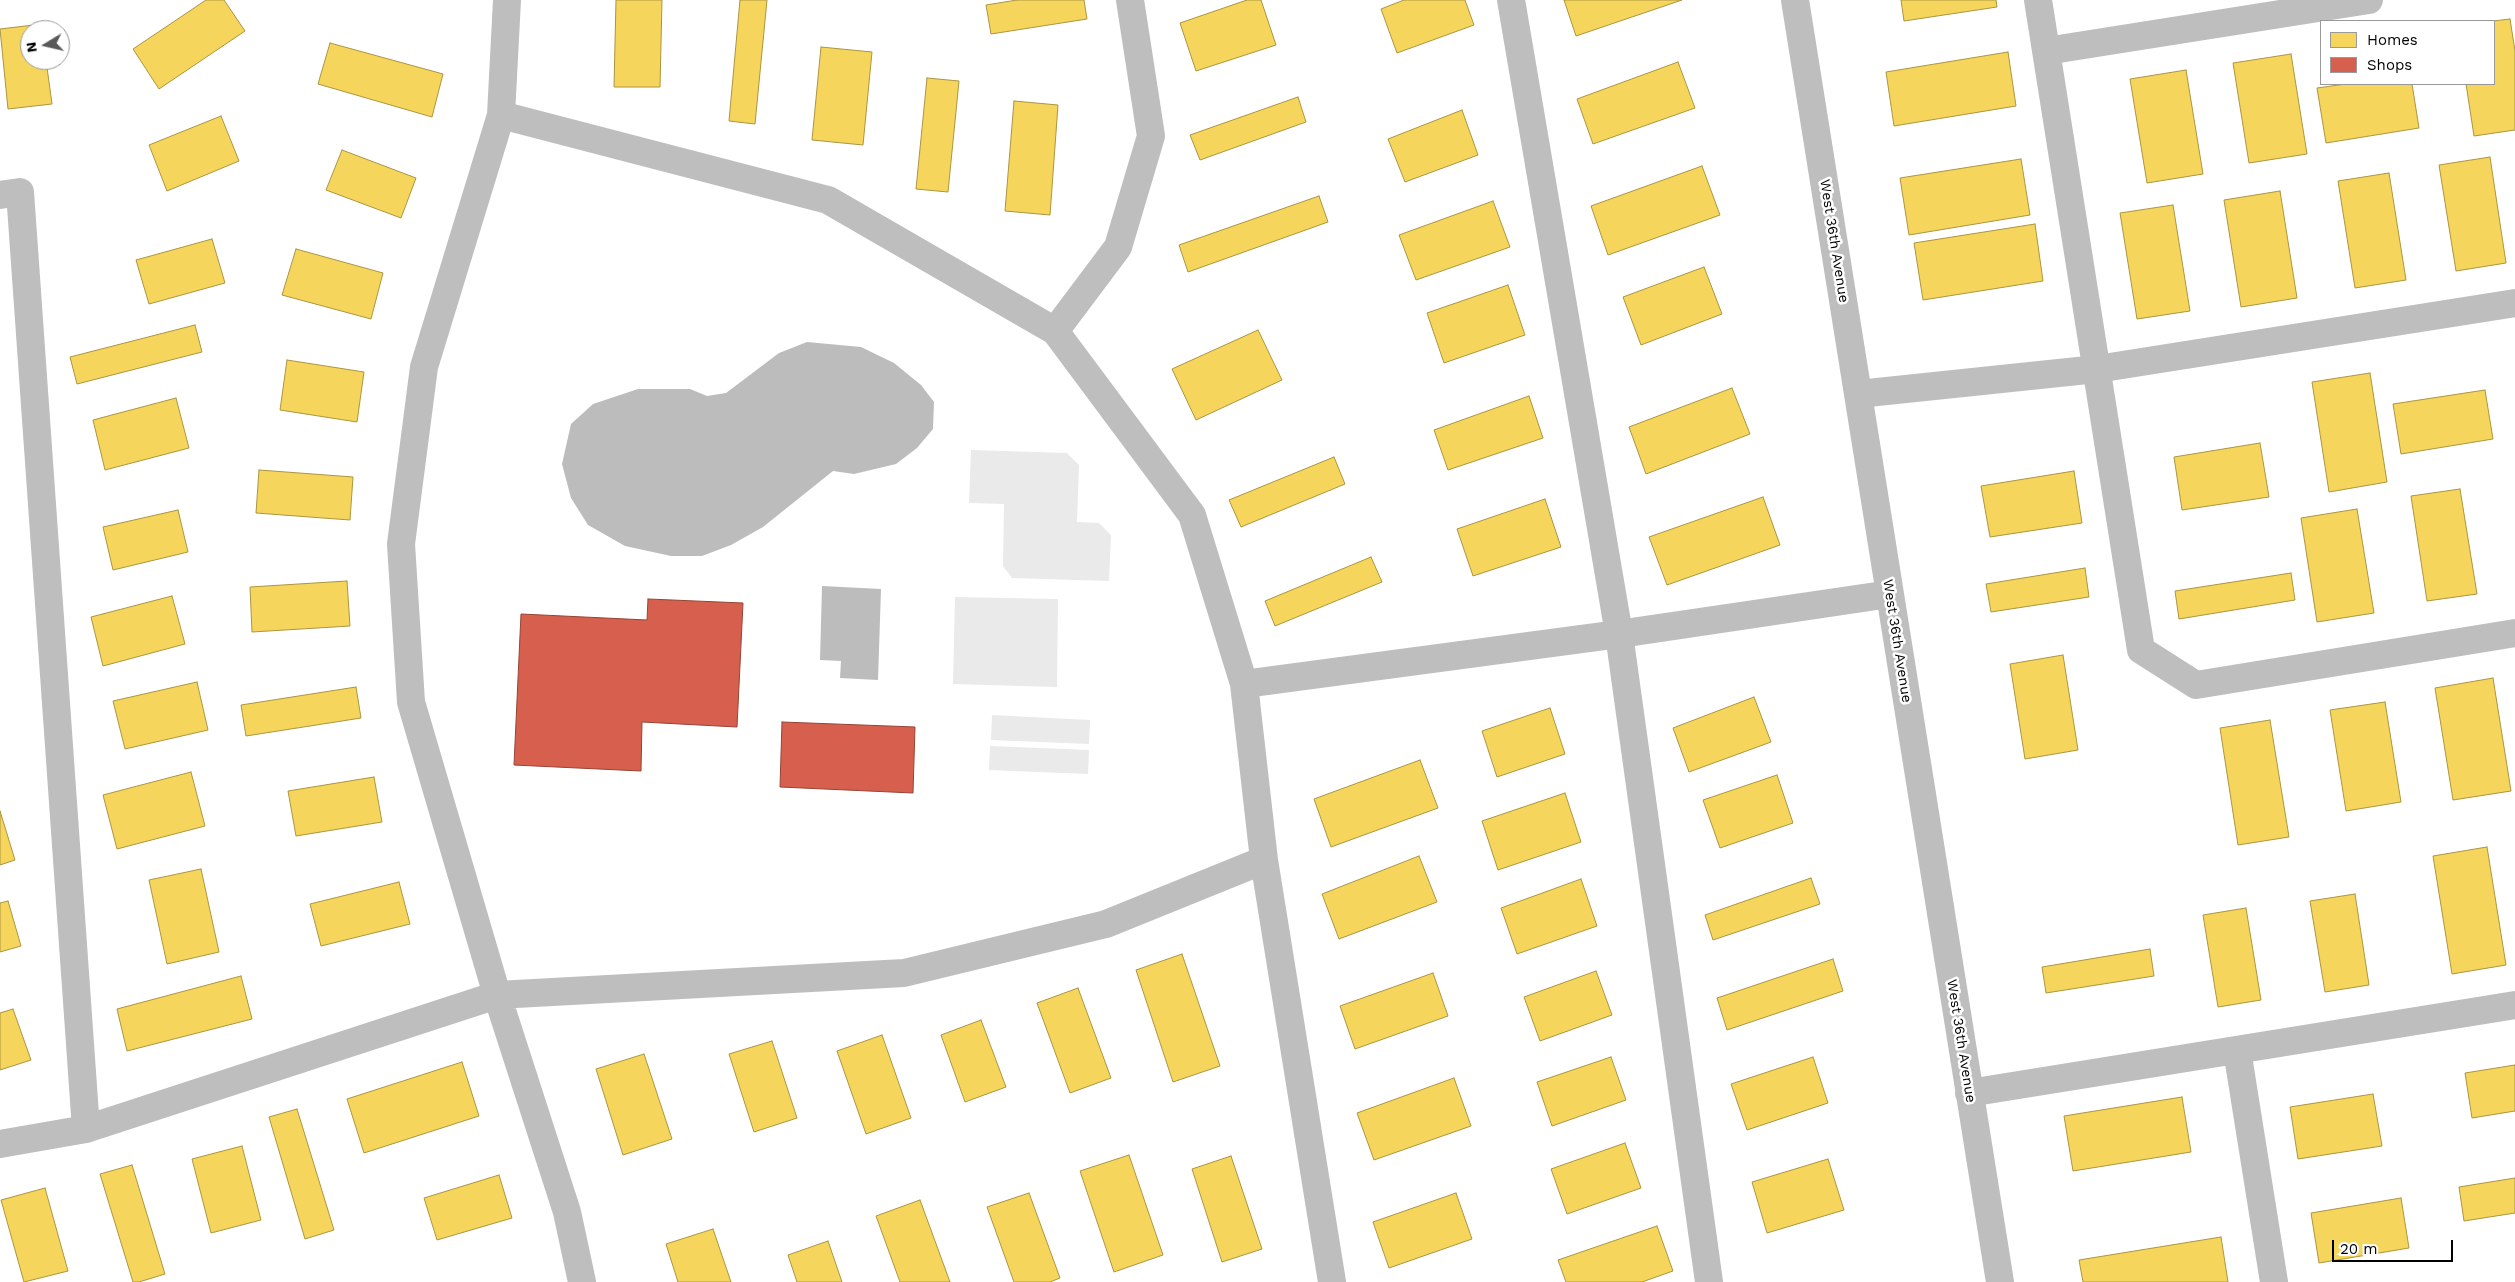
<!DOCTYPE html>
<style>
body{margin:0}
#map{position:relative;width:2515px;height:1282px;overflow:hidden;background:#fff;font-family:"Work Sans",sans-serif}
canvas{display:block}
.legend{position:absolute;left:2320px;top:20px;width:175px;height:65px;box-sizing:border-box;background:#fff;border:1px solid #999;margin:0;padding:6px 9px;list-style:none;font-size:15px;color:#000}
.legend li{display:flex;align-items:center;gap:10px;height:25px}
.legend b{width:25px;border:1px solid #999}
.north{position:absolute;left:20px;top:20px;width:50px;height:50px;box-sizing:border-box;background:#fff;border:1px solid #999;border-radius:50%;rotate:261deg;font-size:14px;font-weight:700;line-height:20px;text-align:center;color:#000}
.north::after{content:'';display:block;margin:auto;width:18px;height:22px;background:#595959;clip-path:polygon(50% 0,100% 100%,50% 72%,0 100%)}
.scale{position:absolute;left:2332px;top:1240px;width:121px;height:22px;box-sizing:border-box;border:2px solid #000;border-top:0;padding-left:6px;font-size:15px;line-height:18px;white-space:nowrap;color:#000;-webkit-text-stroke:4px #fff;paint-order:stroke}
</style>
<div id="map">
<canvas width="2515" height="1282"></canvas>
<ul class="legend">
<li><b style="height:14px;background:#f6d55c"></b>Homes</li>
<li><b style="height:14px;background:#d6604d"></b>Shops</li>
</ul>
<div class="north">N</div>
<div class="scale">20 m</div>
</div>
<script>
const g = document.querySelector('canvas').getContext('2d');
g.lineJoin = 'round';
function paint(path, color) {
  g.fillStyle = color;
  g.fill(path, 'evenodd');
}
function poly(rows) {
  const path = new Path2D();
  for (const r of rows) {
    path.moveTo(r[0], r[1]);
    for (let i = 2; i < r.length; i += 2) path.lineTo(r[i], r[i + 1]);
  }
  return path;
}
function stroke(path, color, width, dash) {
  g.strokeStyle = color;
  g.lineWidth = width;
  g.lineCap = dash ? 'butt' : 'round';
  g.setLineDash(dash || []);
  g.stroke(path);
}
function drawText(font, color, halo, rows, align = 'center') {
  g.font = font + ' "Work Sans",sans-serif';
  g.lineWidth = 5;
  g.setLineDash([]);
  g.textBaseline = 'middle';
  g.strokeStyle = halo;
  g.fillStyle = color;
  for (const [text, x, y, turn = 0] of rows) {
    g.save();
    g.translate(x, y);
    g.rotate((+turn || 0) * Math.PI / 180);
    g.textAlign = isNaN(turn) ? turn : align;
    if (halo) g.strokeText(text, 0, 0);
    g.fillText(text, 0, 0);
    g.restore();
  }
}
const green = poly([
 [971,450,1067,453,1079,465,1077,522,1099,523,1111,535,1109,581,1012,578,1003,566,1004,504,969,503],
 [955,597,1058,599,1057,687,953,684],
 [992,715,1090,720,1089,744,991,740],
 [990,746,1089,750,1088,774,989,770]
]);
const water = poly([
 [807,342,861,347,894,363,921,385,934,402,933,429,917,448,896,464,854,474,833,471,763,527,731,545,702,556,671,556,625,546,588,525,571,498,562,464,571,424,593,404,638,389,690,389,707,396,726,393,779,353],
 [822,586,881,589,878,680,840,678,841,661,820,660]
]);
const homes = poly([
 [206,0,224,0,245,31,159,89,133,49,206,0],
 [616,0,662,0,660,87,614,87,616,0],
 [740,0,767,0,755,124,729,121,740,0],
 [1017,0,1084,0,1087,19,991,34,986,5,1017,0],
 [1247,0,1261,0,1276,45,1196,71,1180,23,1247,0],
 [1404,0,1465,0,1474,25,1397,53,1381,9,1404,0],
 [1564,0,1682,0,1576,36,1564,0],
 [1901,0,1996,0,1997,7,1904,21,1901,0],
 [2510,19,2515,51,2515,130,2474,136,2466,84,2494,84,2493,21,2510,19],
 [42,24,42,30,30,30,30,60,46,60,52,104,8,109,0,29,42,24],
 [330,43,443,74,432,117,318,84,330,43],
 [821,47,872,52,863,145,812,140,821,47],
 [2008,52,2016,106,1894,126,1886,72,2008,52],
 [2291,54,2307,154,2249,163,2233,63,2291,54],
 [1678,62,1695,108,1593,144,1577,99,1678,62],
 [2186,70,2203,174,2147,183,2130,79,2186,70],
 [927,78,959,81,948,192,916,189,927,78],
 [2346,84,2412,84,2419,128,2326,143,2317,88,2346,84],
 [1298,97,1306,122,1200,160,1190,135,1298,97],
 [1014,101,1058,105,1050,215,1005,211,1014,101],
 [1462,110,1478,155,1405,182,1388,139,1462,110],
 [221,116,239,161,167,191,149,145,221,116],
 [342,150,416,178,401,218,326,190,342,150],
 [2490,157,2506,263,2456,271,2439,165,2490,157],
 [2021,159,2030,215,1909,235,1900,178,2021,159],
 [1702,166,1720,215,1608,255,1591,206,1702,166],
 [2389,173,2406,280,2355,288,2338,181,2389,173],
 [2280,191,2297,298,2241,307,2224,200,2280,191],
 [1319,196,1328,222,1188,272,1179,245,1319,196],
 [1493,201,1510,247,1416,280,1399,235,1493,201],
 [2173,205,2190,311,2137,319,2120,213,2173,205],
 [2035,224,2043,281,1923,300,1914,243,2035,224],
 [212,239,225,283,149,304,136,260,212,239],
 [296,249,383,273,371,319,282,295,296,249],
 [1704,267,1722,314,1641,345,1623,297,1704,267],
 [1508,285,1525,335,1444,363,1427,313,1508,285],
 [195,325,202,352,77,384,70,357,195,325],
 [1258,330,1282,380,1196,420,1172,369,1258,330],
 [287,360,364,372,357,422,280,410,287,360],
 [2370,373,2387,482,2329,492,2312,382,2370,373],
 [1732,388,1750,434,1646,474,1629,427,1732,388],
 [2485,390,2493,439,2401,454,2393,404,2485,390],
 [1529,396,1543,438,1448,470,1434,430,1529,396],
 [176,398,189,448,105,470,93,420,176,398],
 [2260,443,2269,497,2182,510,2174,457,2260,443],
 [1334,457,1345,484,1241,527,1229,500,1334,457],
 [259,470,353,477,350,520,256,513,259,470],
 [2074,471,2082,523,1990,537,1981,486,2074,471],
 [2460,489,2477,594,2427,601,2411,496,2460,489],
 [1763,497,1780,545,1667,585,1649,537,1763,497],
 [1545,499,1561,547,1473,576,1457,529,1545,499],
 [2357,509,2374,613,2317,622,2301,518,2357,509],
 [178,510,188,552,113,570,103,527,178,510],
 [1371,557,1382,582,1275,626,1265,601,1371,557],
 [2085,568,2089,597,1991,612,1986,584,2085,568],
 [2291,573,2295,600,2179,619,2175,591,2291,573],
 [347,581,350,626,252,632,250,587,347,581],
 [172,596,185,644,103,666,91,617,172,596],
 [2063,655,2078,750,2025,759,2010,664,2063,655],
 [2493,678,2511,791,2453,800,2435,688,2493,678],
 [197,682,208,730,125,749,113,701,197,682],
 [356,687,361,718,246,736,241,705,356,687],
 [1754,697,1771,742,1689,772,1673,728,1754,697],
 [2385,702,2401,802,2346,811,2330,710,2385,702],
 [1550,708,1565,754,1497,777,1482,731,1550,708],
 [2270,720,2289,837,2238,845,2220,728,2270,720],
 [1420,760,1438,808,1331,847,1314,799,1420,760],
 [191,772,205,826,117,849,103,795,191,772],
 [1777,775,1793,823,1720,848,1703,800,1777,775],
 [374,777,382,822,296,836,288,791,374,777],
 [1565,793,1581,842,1498,870,1482,821,1565,793],
 [0,811,15,860,0,865,0,811],
 [2487,847,2506,965,2452,974,2433,856,2487,847],
 [1419,856,1437,902,1339,939,1322,894,1419,856],
 [201,869,219,952,167,964,149,880,201,869],
 [1811,878,1820,904,1713,940,1705,915,1811,878],
 [1581,879,1597,926,1517,954,1501,908,1581,879],
 [399,882,410,924,321,946,310,904,399,882],
 [2355,894,2369,985,2325,992,2310,901,2355,894],
 [8,901,21,946,0,952,0,903,8,901],
 [2246,908,2261,1000,2218,1007,2203,915,2246,908],
 [2150,949,2154,976,2046,993,2042,967,2150,949],
 [1182,954,1220,1066,1173,1082,1136,970,1182,954],
 [1833,959,1843,991,1727,1030,1717,998,1833,959],
 [1596,971,1612,1015,1540,1041,1524,997,1596,971],
 [1433,973,1448,1016,1355,1049,1340,1006,1433,973],
 [241,976,252,1019,127,1051,117,1009,241,976],
 [1078,988,1111,1078,1070,1093,1037,1003,1078,988],
 [13,1009,31,1060,0,1070,0,1013,13,1009],
 [981,1020,1006,1087,965,1102,941,1035,981,1020],
 [882,1035,911,1118,866,1134,837,1051,882,1035],
 [772,1041,797,1118,754,1132,729,1054,772,1041],
 [644,1054,672,1139,623,1155,596,1069,644,1054],
 [1611,1057,1626,1100,1552,1126,1537,1082,1611,1057],
 [1813,1057,1828,1103,1747,1130,1731,1084,1813,1057],
 [462,1062,479,1116,364,1153,347,1099,462,1062],
 [2515,1065,2515,1111,2472,1118,2465,1073,2515,1065],
 [1454,1078,1471,1126,1374,1160,1357,1113,1454,1078],
 [2373,1094,2382,1146,2298,1159,2290,1107,2373,1094],
 [2182,1097,2191,1152,2073,1171,2064,1116,2182,1097],
 [297,1109,334,1230,305,1239,269,1117,297,1109],
 [1625,1143,1641,1188,1567,1214,1551,1169,1625,1143],
 [242,1146,261,1220,211,1233,192,1159,242,1146],
 [1129,1155,1163,1255,1114,1272,1080,1171,1129,1155],
 [1231,1156,1262,1249,1222,1262,1192,1169,1231,1156],
 [1828,1159,1844,1210,1767,1233,1752,1182,1828,1159],
 [132,1165,165,1274,139,1282,133,1282,100,1174,132,1165],
 [499,1175,512,1218,437,1240,424,1198,499,1175],
 [2515,1178,2515,1213,2464,1221,2459,1187,2515,1178],
 [45,1188,68,1271,24,1282,1,1200,45,1188],
 [1029,1193,1060,1278,1050,1282,1014,1282,987,1207,1029,1193],
 [1456,1193,1472,1239,1389,1268,1373,1222,1456,1193],
 [2401,1198,2409,1248,2319,1263,2311,1213,2401,1198],
 [920,1200,950,1282,900,1282,876,1216,920,1200],
 [1657,1226,1673,1271,1642,1282,1566,1282,1558,1260,1657,1226],
 [713,1229,731,1282,678,1282,666,1244,713,1229],
 [2221,1237,2228,1282,2083,1282,2079,1260,2221,1237],
 [828,1241,842,1282,797,1282,788,1255,828,1241]
]);
const shops = poly([
 [648,599,743,603,737,727,642,722,641,771,514,765,521,614,647,620,648,599],
 [782,722,915,727,913,793,780,787,782,722]
]);
const minor = poly([
 [507,0,501,115,424,367,401,544,411,702,497,995,567,1212,582,1282],
 [1511,0,1619,634,1709,1282],
 [1795,0,2000,1282],
 [2038,0,2141,650,2196,685,2515,633],
 [2046,51,2369,0],
 [501,115,828,200,1055,331,1192,515,1244,684,1264,860,1332,1282],
 [0,195,20,192,86,1129],
 [1055,331,1118,247,1151,136,1130,0],
 [1858,394,2097,369,2515,303],
 [1244,684,1619,634,1890,594],
 [2237,1050,2274,1282],
 [1969,1093,2515,1005],
 [0,1144,86,1129,497,995,904,973,1106,924,1264,860]
]);
const streetNames = [
 ["West 36th Avenue",1834,241,81],
 ["West 36th Avenue",1897,641,81],
 ["West 36th Avenue",1961,1041,81]
];
paint(green, '#eaeaea');
paint(water, '#bcbcbc');
paint(homes, '#f6d55c');
stroke(homes, '#ac9540', 1);
paint(shops, '#d6604d');
stroke(shops, '#964336', 1);
stroke(minor, '#bebebe', 28);
drawText('14px', '#000', '#fff', streetNames);
</script>
